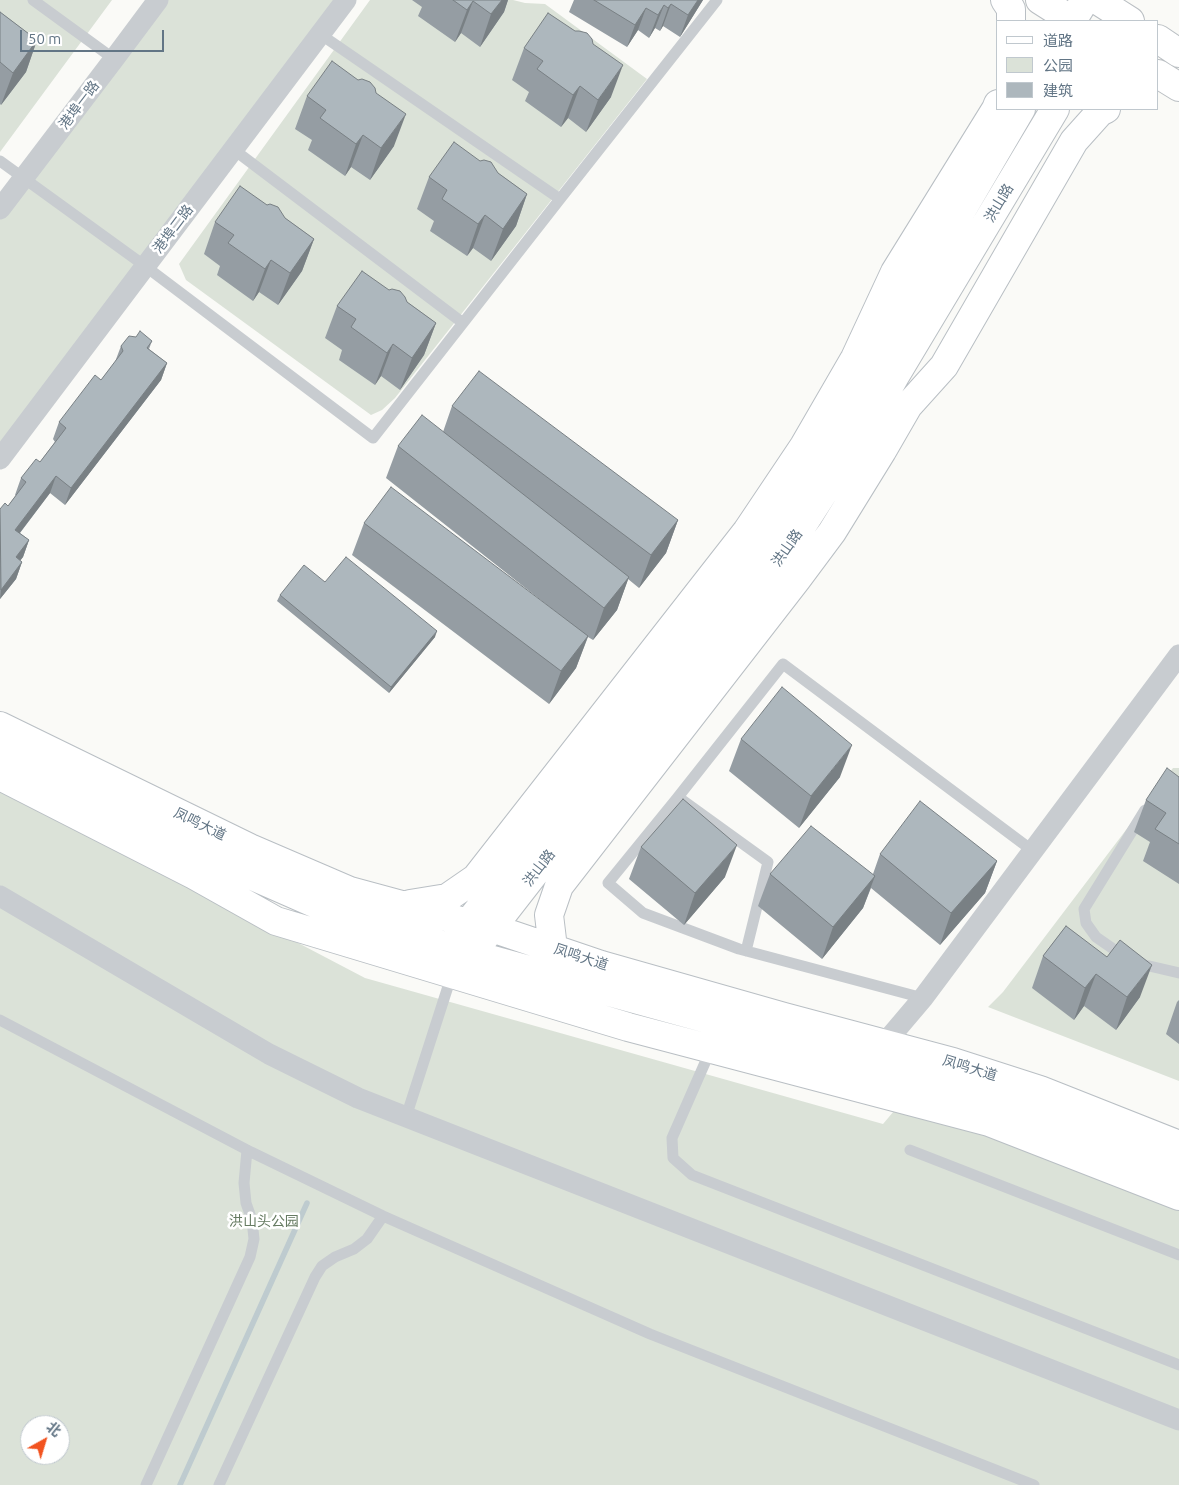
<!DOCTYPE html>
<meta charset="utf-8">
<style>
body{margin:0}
#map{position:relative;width:1179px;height:1485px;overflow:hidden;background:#fafaf7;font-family:Ubuntu,"Noto Sans SC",sans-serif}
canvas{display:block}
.legend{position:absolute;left:996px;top:20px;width:162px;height:90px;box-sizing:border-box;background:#fff;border:1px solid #c0c8ce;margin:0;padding:6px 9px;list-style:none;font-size:15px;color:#627585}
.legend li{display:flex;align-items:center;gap:10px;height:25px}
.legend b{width:25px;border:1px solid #c0c8ce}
.north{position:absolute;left:20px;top:1415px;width:50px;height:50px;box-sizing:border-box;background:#fff;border:1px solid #c0c8ce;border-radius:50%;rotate:39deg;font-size:14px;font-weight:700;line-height:20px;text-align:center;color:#627585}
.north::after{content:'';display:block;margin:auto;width:18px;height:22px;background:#f2531f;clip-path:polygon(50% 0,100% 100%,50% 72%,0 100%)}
.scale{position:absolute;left:20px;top:30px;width:144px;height:22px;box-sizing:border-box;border:2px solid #627585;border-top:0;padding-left:6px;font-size:15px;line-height:18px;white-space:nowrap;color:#627585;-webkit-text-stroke:4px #fff;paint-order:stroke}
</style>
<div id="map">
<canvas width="1179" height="1485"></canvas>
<ul class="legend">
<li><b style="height:6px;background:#fff"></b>道路</li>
<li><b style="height:14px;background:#dbe2d8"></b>公园</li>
<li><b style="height:14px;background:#adb7bd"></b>建筑</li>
</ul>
<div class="north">北</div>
<div class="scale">50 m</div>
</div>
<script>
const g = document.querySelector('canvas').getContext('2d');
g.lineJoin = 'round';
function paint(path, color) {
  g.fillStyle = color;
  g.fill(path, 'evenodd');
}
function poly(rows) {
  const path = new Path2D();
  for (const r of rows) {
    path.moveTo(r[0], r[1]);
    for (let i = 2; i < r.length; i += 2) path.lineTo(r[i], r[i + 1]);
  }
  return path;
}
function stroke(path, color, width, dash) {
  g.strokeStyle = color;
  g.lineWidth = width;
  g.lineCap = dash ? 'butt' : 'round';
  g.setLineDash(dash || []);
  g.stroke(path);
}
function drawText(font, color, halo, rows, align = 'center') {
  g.font = font + ' Ubuntu,"Noto Sans SC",sans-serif';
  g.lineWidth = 5;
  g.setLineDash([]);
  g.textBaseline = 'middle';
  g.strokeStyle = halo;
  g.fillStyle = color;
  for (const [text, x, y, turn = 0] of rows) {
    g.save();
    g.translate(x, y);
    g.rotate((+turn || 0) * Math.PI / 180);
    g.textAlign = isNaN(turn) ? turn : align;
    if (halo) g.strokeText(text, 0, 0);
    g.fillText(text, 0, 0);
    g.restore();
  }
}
const green = poly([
 [0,0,112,0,0,152],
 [158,0,346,0,0,459,0,209],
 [370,0,513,0,525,3,545,4,647,79,395,398,382,410,371,415,186,280,179,264],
 [1173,768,1179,768,1179,1081,988,1007,1003,992],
 [0,770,73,825,365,978,883,1124,921,1079,1179,1160,1179,1485,0,1485],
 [30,1425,60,1425,60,1455,30,1455]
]);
const stream = poly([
 [180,1485,307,1203]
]);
const lane = poly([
 [33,0,114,59],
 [233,149,463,323],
 [0,161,145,266,373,438,560,199,320,34],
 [560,199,717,0],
 [678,797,783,664,1033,851],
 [1145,810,1084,909,1086,923,1096,937,1132,962,1179,973],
 [746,951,768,862,678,797,608,883,643,913,739,949,923,998],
 [0,1020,251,1152,383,1216,650,1334,1034,1485],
 [711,1049,672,1138,673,1158,692,1175,1179,1365],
 [406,1117,452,974],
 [910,1150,1179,1255],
 [146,1485,250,1257,254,1239,252,1220,246,1203,244,1183,247,1150],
 [219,1485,315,1277,322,1266,335,1257,354,1249,367,1239,383,1216]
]);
const street = poly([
 [0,209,114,59,158,0],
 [0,459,346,0],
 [0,896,269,1054,358,1098,1179,1420],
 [884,1044,923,998,1179,655]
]);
const secondary = poly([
 [1005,0,1011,9,1011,21],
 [1072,21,1085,0],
 [0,726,250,848,350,891,468,923,492,928,601,965,784,1017,953,1062,1040,1090,1179,1145],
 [0,753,241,871,339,914,471,954,1013,1103,1179,1170],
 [0,776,194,875,276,921,628,1027,989,1122,1179,1196],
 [410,904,447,898,476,878,747,531,804,446,855,358,895,272,996,109,998,104],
 [458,936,770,540,845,418,878,353,1021,109],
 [481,942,787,549,866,427,895,376,1055,109],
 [553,948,549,915,559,886,797,579,832,532,882,451,908,406,944,366,1074,141,1100,112,1106,109]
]);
const primary = poly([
 [1040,0,1073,21],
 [1097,0,1130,21],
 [1158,39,1179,53],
 [1158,74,1179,87]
]);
const wall = poly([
 [412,0,508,0,504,12,480,47,461,33,455,42,418,16,422,7],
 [574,0,703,0,680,37,663,26,660,31,655,28,649,38,638,30,627,47,569,12],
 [0,12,37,40,26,72,1,105,0,104],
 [524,48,611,97,586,132,568,118,561,127,525,101,529,92,512,80],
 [307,96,394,146,370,180,351,167,345,176,308,150,312,140,295,129],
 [498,173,527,194,516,226,491,261,473,248,467,256,430,231,434,221,417,209,429,177],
 [285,218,314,239,302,271,278,305,259,292,253,301,217,275,220,266,204,254,215,222],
 [407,302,436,323,424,355,400,390,381,376,375,385,339,360,342,350,325,338,337,306],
 [152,341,149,349,167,363,161,380,65,505,50,493,20,533,29,540,23,557,20,561,22,562,16,579,0,599,0,509,8,506,16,495,15,495,21,478,40,462,55,442,53,439,59,422,101,380,115,362,121,346],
 [452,406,678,520,666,553,639,588,628,579,617,610,593,640,588,637,576,668,549,704,352,555,364,523,566,620,386,478,398,446,443,432],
 [325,582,435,637,389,693,277,601,280,595],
 [741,739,840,777,799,828,729,771],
 [1179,777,1179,884,1143,861,1150,842,1134,832,1146,800],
 [641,847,725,877,684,925,629,879],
 [880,854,997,861,985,893,940,945,871,888,863,908,822,959,758,906,770,874,873,874],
 [1066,926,1140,997,1116,1030,1084,1006,1074,1020,1032,988,1043,956],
 [1179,1000,1179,1044,1166,1034,1177,1002]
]);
const shadedWall = poly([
 [502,0,508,0,504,12,480,47,491,14],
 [698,0,703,0,680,37,688,15],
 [473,1,461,33,455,42,467,10],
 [671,4,663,26,660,31,668,8],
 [664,5,655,28,649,38,658,15],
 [646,8,638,30,627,47,635,25],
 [37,40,26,72,1,105,13,73],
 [623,65,611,97,586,132,598,100],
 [580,86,568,118,561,127,573,95],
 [406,114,394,146,370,180,381,148],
 [363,135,351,167,345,176,356,144],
 [527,194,516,226,491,261,503,229],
 [485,215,473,248,467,256,478,224],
 [314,239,302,271,278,305,290,273],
 [271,260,259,292,253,301,265,269],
 [436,323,424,355,400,390,412,358],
 [393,344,381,376,375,385,387,353],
 [167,363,161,380,65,505,71,488],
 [56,476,50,493,9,547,15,530],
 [678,520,666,553,639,588,651,555],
 [29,540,23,557,9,574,16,557],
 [22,562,16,579,0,599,1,590],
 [629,577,617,610,593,640,604,608],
 [437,631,435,637,389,693,391,687],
 [588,636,576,668,549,704,561,671],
 [852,745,840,777,799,828,811,796],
 [737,845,725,877,684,925,695,893],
 [997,861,985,893,940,945,951,913],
 [875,876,863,908,822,959,833,927],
 [1152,965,1140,997,1116,1030,1127,997],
 [1096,974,1084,1006,1074,1020,1085,988]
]);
const building = poly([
 [453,0,502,0,491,14,473,1,467,10,453,0],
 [594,0,698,0,688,15,671,4,668,8,664,5,658,15,646,8,635,25,594,0],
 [0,12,37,40,13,73,0,62,0,12],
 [548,13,575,31,579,31,587,33,592,39,593,44,623,65,598,100,580,86,573,95,537,69,543,61,524,48,548,13],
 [332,61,358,80,362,79,370,82,375,88,376,93,406,114,381,148,363,135,356,144,320,118,326,110,307,96,332,61],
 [454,142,480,161,484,160,491,162,498,173,527,194,503,229,485,215,478,224,442,199,447,190,429,177,454,142],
 [240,186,267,205,270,204,278,207,285,218,314,239,290,273,271,260,265,269,228,243,234,235,215,222,240,186],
 [362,271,389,290,392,289,400,291,405,297,407,302,436,323,412,358,393,344,387,353,351,327,356,319,337,306,362,271],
 [140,331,152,341,147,348,167,363,71,488,56,476,15,530,29,540,16,557,22,562,1,590,0,509,5,503,8,506,26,482,21,478,36,459,40,462,66,428,59,422,95,375,101,380,123,351,121,346,129,336,136,337,140,331],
 [479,371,678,520,651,555,452,406,479,371],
 [422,415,629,577,604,608,398,446,422,415],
 [391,487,588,636,561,671,364,523,391,487],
 [346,557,437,631,391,687,280,595,304,565,325,582,346,557],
 [782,687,852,745,811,796,741,739,782,687],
 [1167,768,1179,777,1179,844,1155,829,1166,813,1146,800,1167,768],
 [683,799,737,845,695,893,641,847,683,799],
 [920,801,997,861,951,913,880,854,920,801],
 [811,826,875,876,833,927,770,874,811,826],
 [1066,926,1107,957,1120,940,1152,965,1127,997,1096,974,1085,988,1043,956,1066,926]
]);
const streetNames = [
 ["港埠一路",79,105,-53],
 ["洪山路",999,203,-59],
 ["港埠二路",173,229,-53],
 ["洪山路",787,548,-55],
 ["凤鸣大道",200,824,26],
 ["洪山路",539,868,-52],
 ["凤鸣大道",581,957,18],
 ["凤鸣大道",970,1068,17]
];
const parkNames = [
 ["洪山头公园",264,1221]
];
paint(green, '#dbe2d8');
stroke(stream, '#becbcf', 5.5);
stroke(secondary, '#b9bfc4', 30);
stroke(primary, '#babfc3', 30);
stroke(lane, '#c8ccd0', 11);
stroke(street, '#c8ccd0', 21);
stroke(secondary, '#fff', 28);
stroke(primary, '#fff', 28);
paint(wall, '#959da3');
paint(shadedWall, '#798084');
paint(building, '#adb7bd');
stroke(building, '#798084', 1);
drawText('14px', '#627585', '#fff', streetNames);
drawText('14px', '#667b62', '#fff', parkNames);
</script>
